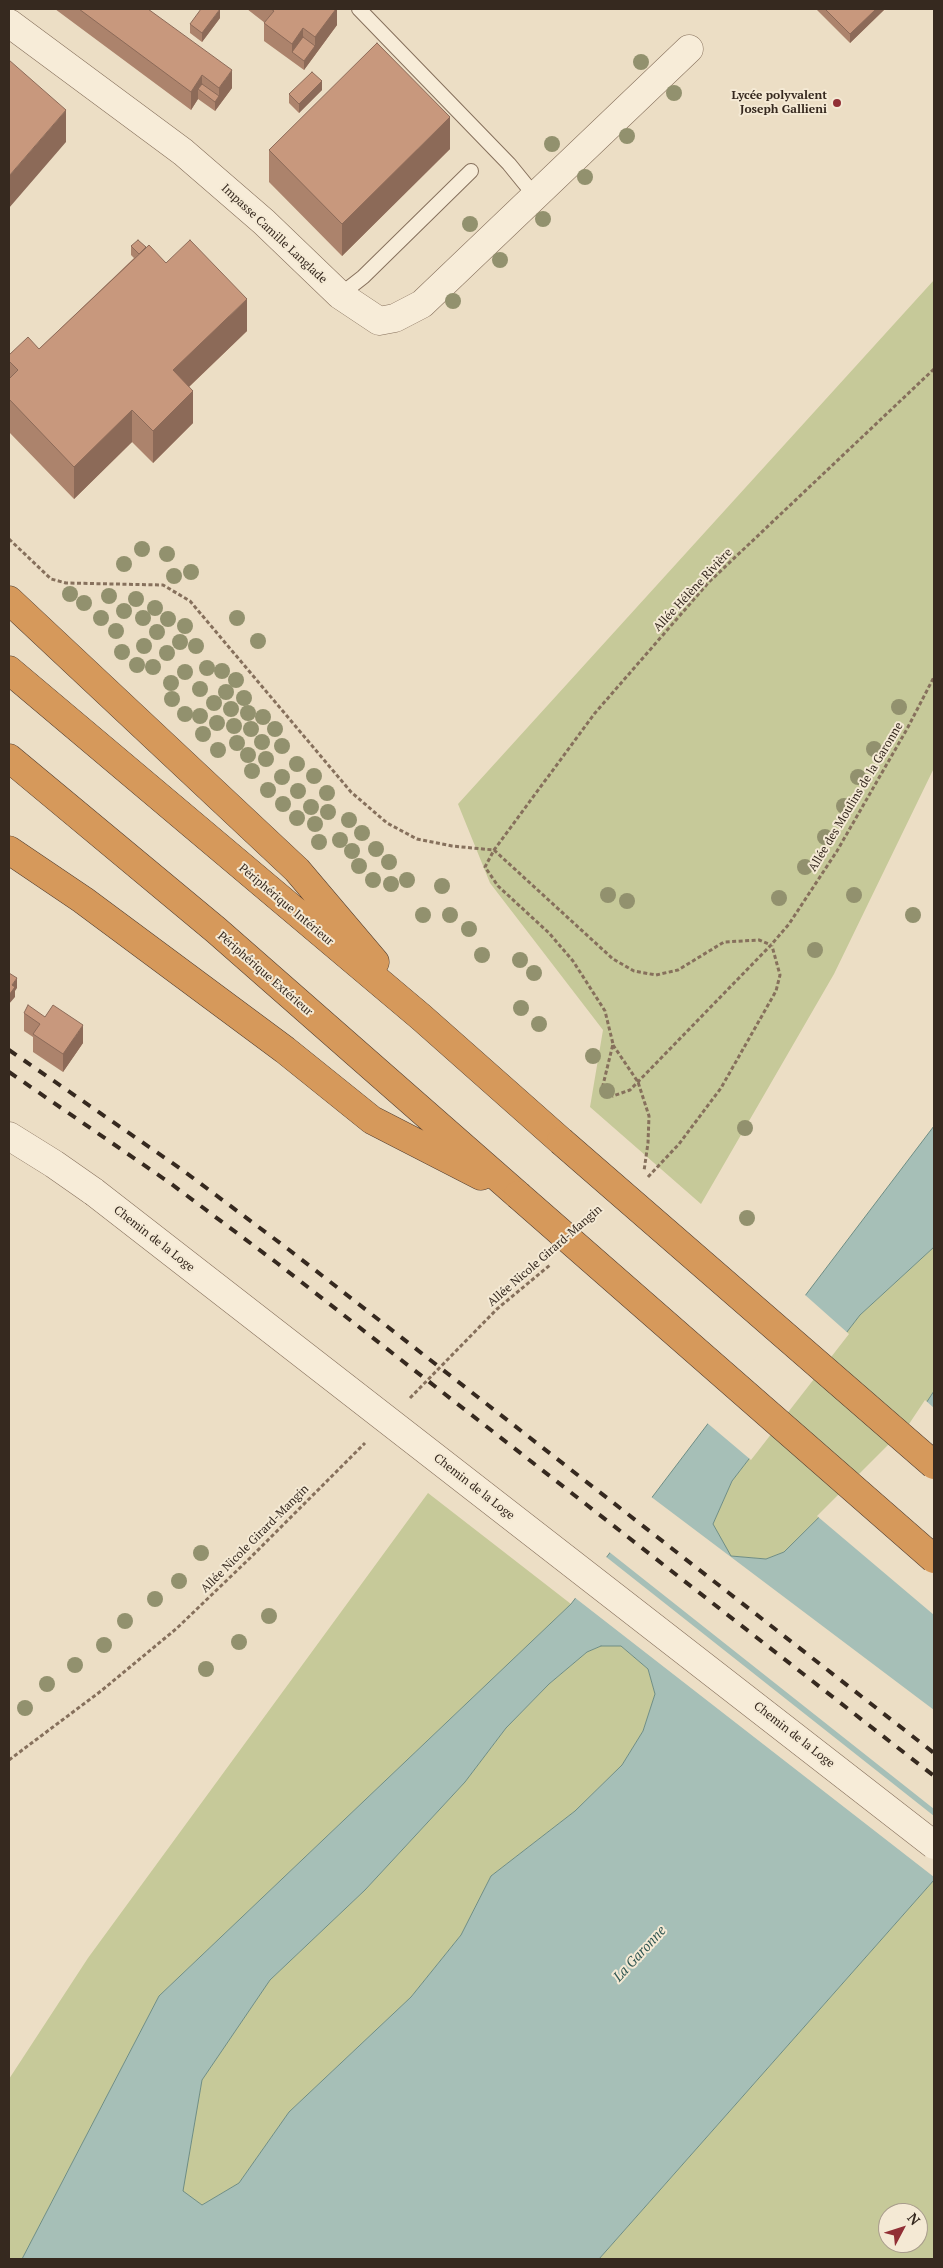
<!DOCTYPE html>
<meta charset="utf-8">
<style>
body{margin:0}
#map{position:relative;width:943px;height:2268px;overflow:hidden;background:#ecdec5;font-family:"PT Serif",serif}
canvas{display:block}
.frame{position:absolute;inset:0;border:10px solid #36291f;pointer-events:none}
.north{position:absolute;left:878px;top:2203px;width:50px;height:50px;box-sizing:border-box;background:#f4e9d4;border:1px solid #a89c8c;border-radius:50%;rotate:50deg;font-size:14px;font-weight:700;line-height:20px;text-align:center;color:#36291f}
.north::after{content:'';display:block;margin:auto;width:18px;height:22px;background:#912f35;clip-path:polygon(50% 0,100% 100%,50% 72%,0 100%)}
</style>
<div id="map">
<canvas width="943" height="2268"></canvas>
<div class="frame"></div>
<div class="north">N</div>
</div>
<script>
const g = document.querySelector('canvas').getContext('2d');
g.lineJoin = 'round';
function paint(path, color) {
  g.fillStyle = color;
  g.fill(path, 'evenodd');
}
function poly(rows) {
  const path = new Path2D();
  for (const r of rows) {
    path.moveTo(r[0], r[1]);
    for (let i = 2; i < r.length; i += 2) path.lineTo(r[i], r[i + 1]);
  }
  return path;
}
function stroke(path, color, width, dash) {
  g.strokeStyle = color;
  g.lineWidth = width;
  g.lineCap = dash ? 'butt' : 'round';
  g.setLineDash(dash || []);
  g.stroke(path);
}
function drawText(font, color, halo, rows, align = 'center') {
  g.font = font + ' "PT Serif",serif';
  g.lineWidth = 4;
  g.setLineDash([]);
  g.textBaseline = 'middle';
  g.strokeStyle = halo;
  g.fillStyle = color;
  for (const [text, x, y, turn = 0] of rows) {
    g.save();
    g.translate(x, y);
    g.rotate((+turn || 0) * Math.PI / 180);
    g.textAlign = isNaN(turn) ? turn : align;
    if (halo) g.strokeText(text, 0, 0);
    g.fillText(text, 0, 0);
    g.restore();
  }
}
const green = poly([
 [934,280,934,768,834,974,701,1204,590,1107,603,1030,490,883,458,804],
 [934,1247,934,1391,911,1426,784,1552,766,1559,730,1556,713,1524,732,1481,860,1315],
 [428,1493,571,1604,159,1996,22,2259,9,2259,9,2079,88,1958],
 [601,1646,621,1646,648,1669,655,1694,643,1731,622,1765,575,1811,491,1876,461,1935,411,1997,289,2112,239,2183,202,2205,182,2191,202,2080,270,1980,365,1890,465,1782,506,1728,549,1684,587,1652],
 [934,1880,934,2259,599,2259],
 [888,2213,918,2213,918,2243,888,2243]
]);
const water = poly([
 [934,1126,934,1247,860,1315,732,1481,713,1524,731,1556,766,1559,784,1552,911,1426,934,1391,934,1880,599,2259,22,2259,159,1996,571,1604,934,1126],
 [601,1646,621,1646,648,1669,655,1694,643,1731,622,1765,575,1811,491,1876,461,1935,411,1997,289,2112,239,2183,202,2205,183,2191,202,2080,270,1980,365,1890,465,1782,506,1728,549,1684,587,1652,601,1646]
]);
const pier = poly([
 [804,1294,849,1334,751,1460,706,1422],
 [925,1400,934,1408,934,1615,817,1516,909,1424],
 [650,1496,934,1710,934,1809,608,1551],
 [605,1556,934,1816,934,1877,574,1597]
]);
const path = poly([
 [934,369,709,582,595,713,494,850,485,867,498,886,549,933,573,961,605,1011,613,1044,603,1085,607,1092,613,1096,630,1090,771,945,789,924,837,851,907,729,934,677],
 [9,539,51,579,66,583,163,585,190,601,351,792,387,823,417,839,452,846,494,850],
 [494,850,613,959,634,971,656,975,678,970,724,942,759,940,771,945],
 [613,1045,638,1082,649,1116,648,1143,644,1171],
 [648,1177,679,1144,721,1088,776,991,780,975,772,946],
 [410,1398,497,1309,550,1265],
 [9,1760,101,1691,176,1629,250,1558,365,1443]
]);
const lane = poly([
 [359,9,509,164,535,196],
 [340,295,363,277,471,171]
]);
const street = poly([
 [9,23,183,152,264,222,340,295,379,321,395,318,422,304,689,49],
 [9,1136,54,1164,94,1192]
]);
const highway = poly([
 [9,600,297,870,375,962],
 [9,670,421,1017,561,1141],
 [9,758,216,930,518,1195],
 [9,850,83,900,285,1050,372,1120,481,1176]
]);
const rail = poly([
 [9,1050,181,1169,288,1249,934,1753],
 [9,1072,170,1183,277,1263,934,1776]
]);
const streetBridge = poly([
 [94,1192,934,1845]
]);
const highwayBridge = poly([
 [561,1141,934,1465],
 [518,1195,934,1559]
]);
const trees = [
 [641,62],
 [674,93],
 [627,136],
 [552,144],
 [585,177],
 [543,219],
 [470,224],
 [500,260],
 [453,301],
 [142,549],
 [167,554],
 [124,564],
 [191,572],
 [174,576],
 [70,594],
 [109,596],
 [136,599],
 [84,603],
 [155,608],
 [124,611],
 [101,618],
 [143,618],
 [237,618],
 [168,619],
 [185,626],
 [116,631],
 [157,632],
 [258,641],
 [180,642],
 [144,646],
 [196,646],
 [122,652],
 [167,653],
 [137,665],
 [153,667],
 [207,668],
 [222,671],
 [185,672],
 [236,680],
 [171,683],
 [200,689],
 [226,692],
 [244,698],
 [172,699],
 [214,703],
 [899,707],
 [231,709],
 [248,713],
 [185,714],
 [200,716],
 [263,717],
 [217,723],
 [234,726],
 [251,729],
 [275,729],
 [203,734],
 [262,742],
 [237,743],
 [282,746],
 [874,749],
 [218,750],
 [248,755],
 [266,759],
 [297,764],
 [252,771],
 [314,776],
 [282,777],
 [858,777],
 [268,790],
 [298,791],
 [327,793],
 [283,804],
 [844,806],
 [311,807],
 [328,812],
 [297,818],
 [349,820],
 [315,824],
 [362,833],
 [825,837],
 [340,840],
 [319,842],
 [376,849],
 [352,851],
 [389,862],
 [359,866],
 [805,867],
 [373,880],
 [407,880],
 [391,884],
 [442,886],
 [608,895],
 [854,895],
 [779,898],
 [627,901],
 [423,915],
 [450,915],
 [913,915],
 [469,929],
 [815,950],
 [482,955],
 [520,960],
 [534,973],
 [521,1008],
 [539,1024],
 [593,1056],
 [607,1091],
 [745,1128],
 [747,1218],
 [201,1553],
 [179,1581],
 [155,1599],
 [269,1616],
 [125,1621],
 [239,1642],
 [104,1645],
 [75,1665],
 [206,1669],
 [47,1684],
 [25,1708]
];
const wall = poly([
 [55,9,148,9,232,88,215,111,198,99,191,110],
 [247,9,337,9,337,25,304,70,264,41,264,23,265,23],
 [816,9,885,9,850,43],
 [220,18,202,42,190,33,190,24],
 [322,90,299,113,289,103,289,94],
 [450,149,342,256,269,182,269,150],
 [131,246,146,247,166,263,247,331,189,387,193,423,153,463,132,442,74,499,9,432,9,355,39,349,134,258,131,255],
 [24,1013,83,1043,63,1072,33,1052,33,1037,24,1031]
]);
const shadedWall = poly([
 [220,9,220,18,202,42,202,33],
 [336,9,337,9,337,25,304,70,304,61,315,46,315,37],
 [876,9,885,9,850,43,850,34],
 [303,28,303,46,292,52,292,44],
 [232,70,232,88,215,111,215,102,219,96,219,88],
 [202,75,202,92,198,89,198,99,191,110,191,92],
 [322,81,322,90,299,113,299,104],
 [66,110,66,142,9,208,9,176],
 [450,117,450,149,342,256,342,224],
 [247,299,247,331,173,402,173,370],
 [193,391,193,423,153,463,153,431],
 [132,410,132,442,74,499,74,467],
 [17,978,17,988,15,991,15,997,9,1004,9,995,12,985],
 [83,1025,83,1043,63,1072,63,1054]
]);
const building = poly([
 [79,9,148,9,232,70,219,88,202,75,191,92,79,9],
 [201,9,220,9,202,33,190,24,201,9],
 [271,9,336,9,315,37,303,28,292,44,264,23,274,11,271,9],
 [825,9,876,9,850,34,825,9],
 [303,37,315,46,304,61,292,52,303,37],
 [377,43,450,117,342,224,269,150,377,43],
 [9,60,66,110,9,176,9,60],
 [312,72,322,81,299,104,289,94,312,72],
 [202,84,219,96,215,102,198,89,202,84],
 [138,240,146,247,139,254,131,246,138,240],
 [190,240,247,299,173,370,193,391,153,431,132,410,74,467,9,399,9,379,18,370,9,361,9,355,28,337,39,349,149,245,166,263,190,240],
 [9,973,17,978,12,985,15,987,9,995,9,973],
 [28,1005,45,1017,53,1005,83,1025,63,1054,33,1034,40,1024,24,1013,28,1005]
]);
const markers = [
 [837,103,5,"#912f35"]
];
const poiNames = [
 ["Lycée polyvalent",827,96],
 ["Joseph Gallieni",827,110]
];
const streetNames = [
 ["Impasse Camille Langlade",274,234,43],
 ["Allée Hélène Rivière",693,590,-47],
 ["Allée des Moulins de la Garonne",856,797,-59],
 ["Périphérique Intérieur",286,905,40],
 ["Périphérique Extérieur",265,974,41],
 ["Chemin de la Loge",154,1239,38],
 ["Allée Nicole Girard-Mangin",545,1256,-41],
 ["Chemin de la Loge",474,1487,38],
 ["Allée Nicole Girard-Mangin",255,1539,-45],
 ["Chemin de la Loge",794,1735,38]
];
const waterNames = [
 ["La Garonne",640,1954,-47]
];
paint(green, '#c6c999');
paint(water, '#a6bfb7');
stroke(water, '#6e8d84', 1);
paint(pier, '#ecdec5');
stroke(lane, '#86705c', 16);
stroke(street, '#86705c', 29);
stroke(highway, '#543f30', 29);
stroke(path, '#86705c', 3, [4, 2.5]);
stroke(lane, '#f7ecd8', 14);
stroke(street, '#f7ecd8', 28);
stroke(highway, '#d6995b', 28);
stroke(rail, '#36291f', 4, [9, 9]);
stroke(streetBridge, '#86705c', 29, []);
stroke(highwayBridge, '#543f30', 29, []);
stroke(streetBridge, '#f7ecd8', 28);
stroke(highwayBridge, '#d6995b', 28);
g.fillStyle = '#92916e';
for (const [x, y] of trees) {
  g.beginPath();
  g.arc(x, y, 8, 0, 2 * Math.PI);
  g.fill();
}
paint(wall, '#ac836c');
paint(shadedWall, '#8c6a58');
paint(building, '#c8987d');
stroke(building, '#8c6a58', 1);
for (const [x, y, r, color] of markers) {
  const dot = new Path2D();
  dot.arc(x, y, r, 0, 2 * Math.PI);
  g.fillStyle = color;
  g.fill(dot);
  stroke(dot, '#f4e9d4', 2);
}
drawText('bold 12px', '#36291f', '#f4e9d4', poiNames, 'right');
drawText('12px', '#36291f', '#f4e9d4', streetNames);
drawText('italic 14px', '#2f5551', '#f4e9d4', waterNames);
</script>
